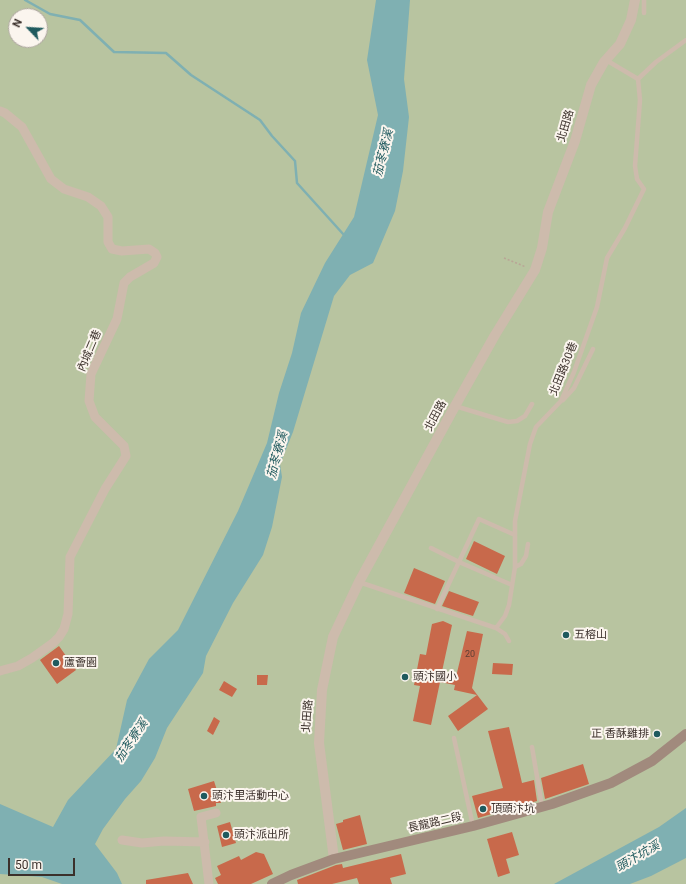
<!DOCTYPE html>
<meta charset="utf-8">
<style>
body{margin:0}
#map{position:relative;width:686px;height:884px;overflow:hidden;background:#f4ebe1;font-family:Roboto,sans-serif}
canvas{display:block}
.north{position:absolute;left:8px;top:8px;width:40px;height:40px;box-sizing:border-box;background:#fbf5ee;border:1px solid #aea6a0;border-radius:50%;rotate:295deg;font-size:11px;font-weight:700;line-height:16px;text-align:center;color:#3b302b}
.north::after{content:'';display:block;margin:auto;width:14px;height:18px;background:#1f5a5e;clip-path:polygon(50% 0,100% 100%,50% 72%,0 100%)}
.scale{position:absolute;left:8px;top:858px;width:67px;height:18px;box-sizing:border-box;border:2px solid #3b302b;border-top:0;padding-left:5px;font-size:12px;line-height:14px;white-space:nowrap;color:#3b302b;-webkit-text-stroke:3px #fbf5ee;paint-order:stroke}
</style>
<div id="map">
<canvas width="686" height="884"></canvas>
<div class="north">N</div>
<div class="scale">50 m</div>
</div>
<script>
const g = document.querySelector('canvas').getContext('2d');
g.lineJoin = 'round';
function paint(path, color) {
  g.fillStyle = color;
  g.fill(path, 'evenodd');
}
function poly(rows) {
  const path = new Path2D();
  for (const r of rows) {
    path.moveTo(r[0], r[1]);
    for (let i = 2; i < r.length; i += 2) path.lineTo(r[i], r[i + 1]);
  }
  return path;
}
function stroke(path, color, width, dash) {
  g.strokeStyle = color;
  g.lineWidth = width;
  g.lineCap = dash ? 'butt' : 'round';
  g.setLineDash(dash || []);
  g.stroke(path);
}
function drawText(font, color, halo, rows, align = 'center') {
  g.font = font + ' Roboto,"Noto Sans TC",sans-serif';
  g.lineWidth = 4;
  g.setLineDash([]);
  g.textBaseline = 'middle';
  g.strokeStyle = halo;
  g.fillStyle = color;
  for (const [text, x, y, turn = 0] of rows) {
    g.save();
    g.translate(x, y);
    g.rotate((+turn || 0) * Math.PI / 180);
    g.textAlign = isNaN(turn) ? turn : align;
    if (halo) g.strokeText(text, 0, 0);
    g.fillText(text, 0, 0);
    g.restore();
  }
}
const green = poly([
 [0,0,686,0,686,884,0,884],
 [16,16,40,16,40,40,16,40]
]);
const water = poly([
 [376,0,410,0,404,79,409,117,403,171,395,211,373,263,350,275,334,296,293,432,280,464,282,477,272,527,263,555,233,603,206,656,203,673,167,728,155,758,141,781,125,799,103,829,95,844,117,873,122,884,62,884,42,877,0,874,0,804,53,827,68,800,116,749,127,700,149,659,178,630,238,511,267,443,279,393,292,353,301,313,325,263,354,217,378,115,367,60],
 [686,808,686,858,651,876,630,884,554,884,659,827]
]);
const stream = poly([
 [25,0,50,14,80,20,114,52,166,53,191,75,260,120,272,136,295,161,297,183,344,235]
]);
const building = poly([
 [474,541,505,556,497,574,466,559],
 [414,568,445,581,435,604,404,593],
 [449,591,479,602,473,616,442,606],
 [443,621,452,625,441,676,456,679,455,681,467,631,483,634,472,688,488,709,458,731,448,716,477,695,454,690,455,685,440,682,431,725,413,721,420,686,414,685,420,654,426,655,432,624],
 [59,646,76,670,57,684,40,660],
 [493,663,513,664,512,675,492,674],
 [257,675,268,675,267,685,257,685],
 [224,681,237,689,232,697,219,690],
 [214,717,220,721,213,735,207,731],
 [509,727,522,783,534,780,537,801,478,818,472,796,503,788,488,731],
 [583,764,589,784,545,799,541,778],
 [214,781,221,803,216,803,216,806,194,811,188,789],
 [360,815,367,844,343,850,336,824,343,822,343,820],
 [230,822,236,843,222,847,217,826],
 [512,832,519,855,506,859,510,873,498,877,487,839],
 [256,852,264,854,273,874,251,884,218,884,215,878,221,875,217,866,239,856,241,860],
 [401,854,406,874,390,878,392,884,359,884,357,878,332,884,298,884,297,880,336,865,342,864,343,868],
 [188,873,193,884,146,884,146,880]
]);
const path = poly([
 [504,258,526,267]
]);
const service = poly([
 [644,0,644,13],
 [638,79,656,62,686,40],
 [563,400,574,388,593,349],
 [455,406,508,422,517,421,525,416,532,404],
 [431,548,459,562,512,585],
 [515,567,521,564,526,556,528,544],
 [359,582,496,628,505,616,509,605,515,567,515,521,530,444,536,427,561,401,574,372,597,307,607,258,625,228,644,189,637,179,635,166,640,100,638,79,606,60],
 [437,609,479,519,515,535],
 [496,628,505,634,509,641],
 [454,738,473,826],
 [532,747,542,806]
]);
const minor = poly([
 [0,111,5,113,22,127,51,179,64,189,88,197,101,206,108,217,108,242,112,249,122,251,149,249,155,253,157,257,154,263,130,277,124,283,117,319,91,374,89,401,95,417,124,446,126,456,105,489,70,557,68,614,64,629,59,637,53,643,32,658,18,666,0,671],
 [122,840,142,843,164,841,205,842],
 [209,884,201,817,216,813]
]);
const tertiary = poly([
 [334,859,319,743,322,690,333,637,359,582,455,406,495,335,535,270,542,248,548,212,575,141,591,85,604,62,620,44,631,20,635,0]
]);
const secondary = poly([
 [272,884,291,875,334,859,473,826,552,804,611,783,652,761,686,734]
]);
const markers = [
 [566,635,4,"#1f5a5e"],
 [56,663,4,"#1f5a5e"],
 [405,677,4,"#1f5a5e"],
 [657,734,4,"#1f5a5e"],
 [204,796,4,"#1f5a5e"],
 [483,809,4,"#1f5a5e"],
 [226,835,4,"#1f5a5e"]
];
const numberNames = [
 ["20",470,655]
];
const streetNames = [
 ["北田路",566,126,-74],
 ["內城二巷",90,351,-67],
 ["北田路30巷",564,369,-68],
 ["北田路",436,416,-62],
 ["北田路",308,716,-86],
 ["長龍路二段",435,823,-13]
];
const poiNames = [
 ["五榕山",574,635],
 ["蘆薈園",64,663],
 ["頭汴國小",413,677],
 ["正 香酥雞排",649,734,"right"],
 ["頭汴里活動中心",212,796],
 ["頂頭汴坑",491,809],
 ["頭汴派出所",234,835]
];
const waterNames = [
 ["茄苳寮溪",384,153,-76],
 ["茄苳寮溪",278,455,-75],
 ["茄苳寮溪",132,741,-56],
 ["頭汴坑溪",638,857,-30]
];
paint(green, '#b8c4a0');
paint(water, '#7fb0b2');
stroke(stream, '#7fb0b2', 2.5);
paint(building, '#c8694b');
stroke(path, '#b9a596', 1.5, [2, 2]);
stroke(service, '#cdbbac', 4.5);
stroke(minor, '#cdbbac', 9);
stroke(tertiary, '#cdbbac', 10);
stroke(secondary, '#a18a7d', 10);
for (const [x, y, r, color] of markers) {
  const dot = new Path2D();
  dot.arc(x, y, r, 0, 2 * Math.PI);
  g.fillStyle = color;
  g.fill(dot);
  stroke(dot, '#fbf5ee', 1.5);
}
drawText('9px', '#5e3e33', null, numberNames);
drawText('11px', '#3b302b', '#fbf5ee', streetNames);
drawText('11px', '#3b302b', '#fbf5ee', poiNames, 'left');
drawText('italic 12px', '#1f5a5e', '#fbf5ee', waterNames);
</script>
